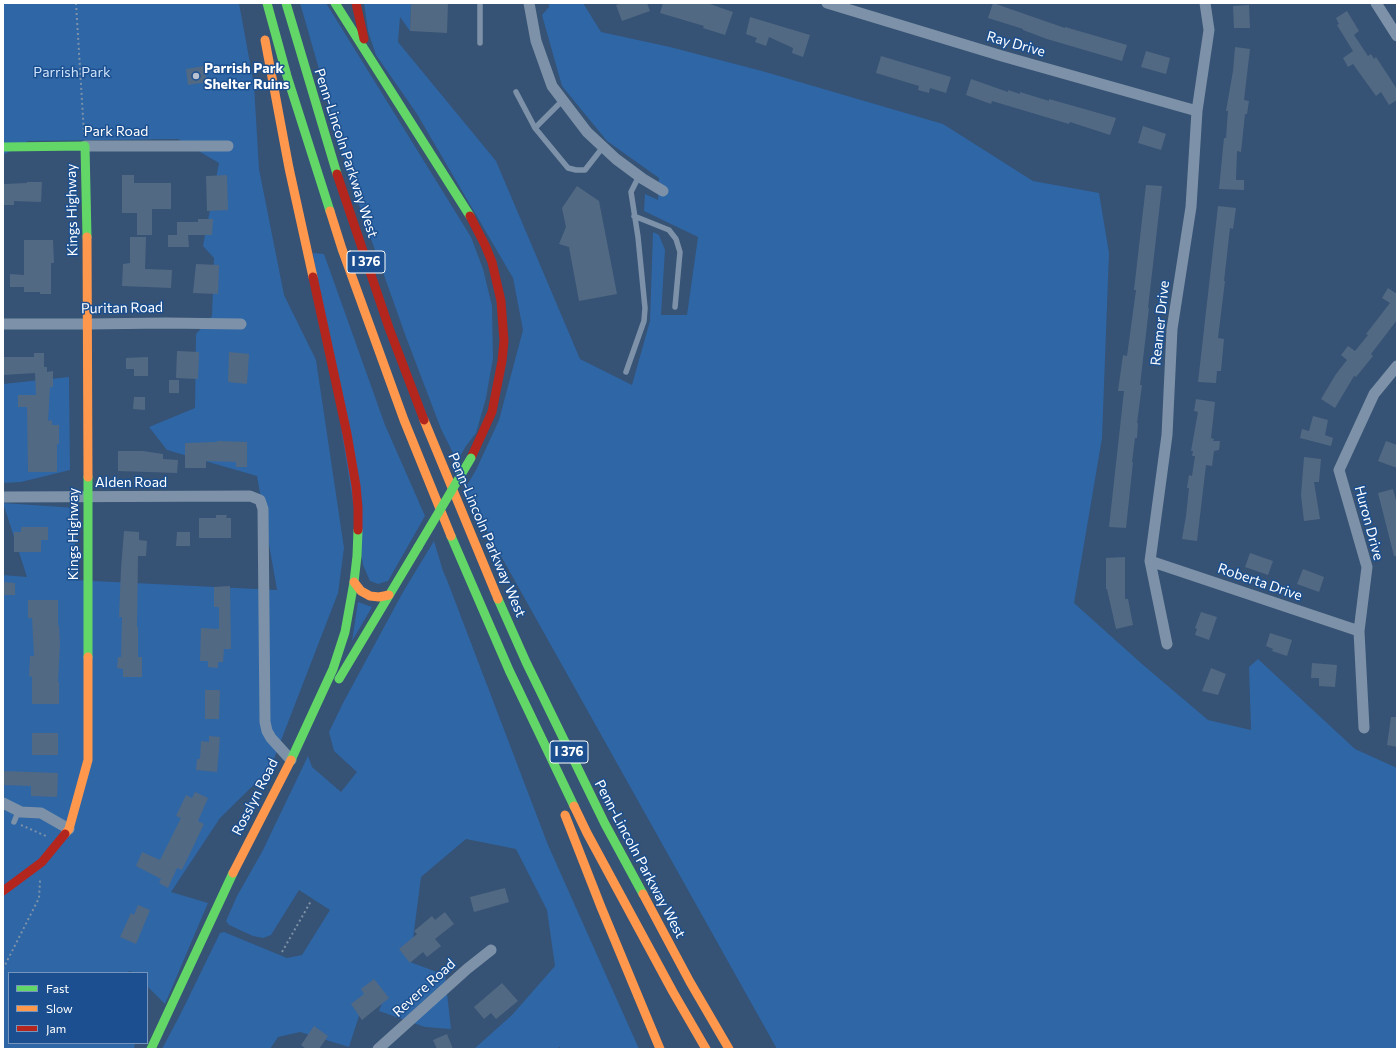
<!DOCTYPE html>
<style>
body{margin:0}
#map{position:relative;width:1400px;height:1052px;overflow:hidden;background:#365274;font-family:Commissioner,sans-serif}
canvas{display:block}
.frame{position:absolute;inset:0;border:4px solid #fff;pointer-events:none}
.legend{position:absolute;left:8px;top:972px;width:140px;height:72px;box-sizing:border-box;background:#1b4f8f;border:1px solid #7695bc;margin:0;padding:5px 7px;list-style:none;font-size:12px;color:#fff}
.legend li{display:flex;align-items:center;gap:8px;height:20px}
.legend b{width:20px;border:1px solid #7695bc}
</style>
<div id="map">
<canvas width="1400" height="1052"></canvas>
<div class="frame"></div>
<ul class="legend">
<li><b style="height:5px;background:#63d668"></b>Fast</li>
<li><b style="height:5px;background:#ff974d"></b>Slow</li>
<li><b style="height:5px;background:#b3261e"></b>Jam</li>
</ul>
</div>
<script>
const g = document.querySelector('canvas').getContext('2d');
g.lineJoin = 'round';
function paint(path, color) {
  g.fillStyle = color;
  g.fill(path, 'evenodd');
}
function poly(rows) {
  const path = new Path2D();
  for (const r of rows) {
    path.moveTo(r[0], r[1]);
    for (let i = 2; i < r.length; i += 2) path.lineTo(r[i], r[i + 1]);
  }
  return path;
}
function stroke(path, color, width, dash) {
  g.strokeStyle = color;
  g.lineWidth = width;
  g.lineCap = dash ? 'butt' : 'round';
  g.setLineDash(dash || []);
  g.stroke(path);
}
function drawText(font, color, halo, rows, align = 'center') {
  g.font = font + ' Commissioner,sans-serif';
  g.lineWidth = 3;
  g.setLineDash([]);
  g.textBaseline = 'middle';
  g.strokeStyle = halo;
  g.fillStyle = color;
  for (const [text, x, y, turn = 0] of rows) {
    g.save();
    g.translate(x, y);
    g.rotate((+turn || 0) * Math.PI / 180);
    g.textAlign = isNaN(turn) ? turn : align;
    if (halo) g.strokeText(text, 0, 0);
    g.fillText(text, 0, 0);
    g.restore();
  }
}
const green = poly([
 [3,3,239,3,254,85,259,169,284,295,316,360,344,548,338,593,270,769,220,818,171,892,208,903,165,1004,147,986,147,973,133,973,131,971,124,973,9,973,9,1043,135,1043,134,1049,3,1049,3,575,27,577,3,503,77,508,73,580,277,590,257,476,167,450,149,427,195,408,196,334,212,316,214,258,203,246,219,163,178,139,28,141,3,155],
 [300,3,326,3,471,237,483,269,492,306,493,358,486,398,476,433,466,446,457,461,441,429,406,337,354,191],
 [364,3,411,3,410,31,400,17,398,42,496,161,580,359,632,385,650,321,653,232,659,235,665,250,661,315,687,315,698,237,644,211,645,194,658,200,659,178,607,141,562,86,542,15,549,7,549,3,583,3,601,32,670,47,762,71,943,124,1033,181,1099,193,1109,253,1102,438,1074,603,1142,664,1208,720,1251,730,1249,667,1258,659,1355,749,1397,768,1397,1049,777,1049,464,490,476,470,499,420,523,330,513,278,417,114,376,55,368,31],
 [313,253,324,254,385,425,425,516,388,581,378,584,370,581,363,565],
 [69,377,70,470,21,482,3,483,3,384],
 [434,541,443,571,447,580,548,845,639,1049,560,1049,560,1047,556,1049,474,1049,512,1015,555,966,547,910,516,849,466,839,421,877,410,962,445,975,451,1029,425,1027,379,1011,382,1003,359,1016,349,1047,300,1032,278,1037,270,1049,162,1049,182,1011,220,933,224,932,287,958,302,955,330,910,299,890,271,935,263,938,253,936,229,925,226,921,237,896,262,852,308,756,312,767,341,792,357,772,334,751,329,732,343,703,403,592],
 [358,602,372,607,352,641]
]);
const building = poly([
 [411,3,448,3,447,33,410,31],
 [622,3,647,3,650,11,622,21,616,5],
 [663,3,707,3,733,12,725,35,703,28,704,26,660,13],
 [993,3,1065,28,1065,27,1127,45,1122,61,1047,39,1023,30,1023,29,988,18],
 [1249,5,1250,28,1234,28,1233,6],
 [1347,11,1359,31,1354,35,1368,56,1371,54,1374,59,1376,57,1397,89,1397,100,1389,105,1381,92,1376,96,1353,64,1348,67,1343,58,1353,51,1337,25,1339,24,1336,18],
 [750,17,810,35,803,57,792,53,793,48,769,37,766,46,755,42,757,38,746,34],
 [1235,47,1250,49,1244,100,1249,101,1247,114,1245,114,1241,152,1237,151,1236,180,1244,180,1244,190,1219,189,1224,138,1226,138,1228,111,1226,111,1233,71],
 [1146,51,1170,58,1166,74,1141,67],
 [881,56,951,77,946,93,930,88,929,93,918,90,919,86,876,73],
 [204,66,207,82,188,85,186,69],
 [971,79,1008,92,1008,90,1020,94,1020,92,1049,101,1049,99,1116,118,1110,135,1070,122,1069,124,992,101,991,104,966,95],
 [1143,126,1166,134,1161,150,1138,143],
 [122,175,134,175,134,183,171,183,171,209,152,209,152,235,137,235,137,213,122,213],
 [227,175,228,210,207,211,206,176],
 [27,182,42,182,41,202,14,201,14,205,3,205,3,184,27,183],
 [1146,185,1162,186,1148,308,1149,308,1140,385,1142,385,1137,423,1138,423,1137,438,1135,438,1132,462,1133,462,1126,528,1109,527,1124,391,1118,391,1123,355,1127,356,1136,290,1134,290],
 [577,186,599,201,617,294,579,301,569,247,559,244,566,227,562,208],
 [1218,206,1236,208,1233,229,1230,228,1224,281,1225,281,1218,338,1224,339,1221,371,1217,371,1216,383,1198,382],
 [198,219,213,219,212,235,188,235,189,247,168,247,168,235,177,235,177,222,198,222],
 [130,237,146,237,145,269,172,270,171,288,122,286,123,264,130,263],
 [24,240,53,240,54,263,51,263,51,294,40,294,40,292,24,292,24,287,10,287,10,274,24,275],
 [196,264,219,265,218,294,193,293],
 [1388,288,1397,294,1397,320,1371,354,1373,356,1356,377,1354,376,1335,408,1321,399,1336,374,1347,360,1341,355,1348,346,1355,351,1368,335,1366,334,1390,303,1382,298],
 [177,351,199,352,198,379,176,378],
 [229,352,249,354,247,384,228,382],
 [34,353,44,353,44,367,47,367,47,372,53,371,53,387,50,387,48,421,52,420,52,425,59,425,59,444,57,444,57,472,28,472,27,407,18,407,18,395,36,395,35,373,3,375,3,357,34,357],
 [148,357,148,376,134,376,134,369,126,369,126,358],
 [169,380,179,380,179,393,169,393],
 [134,397,145,397,145,410,133,409],
 [1196,399,1215,402,1211,438,1214,439,1213,441,1220,441,1219,450,1214,451,1212,466,1206,465,1197,541,1182,539,1186,516,1189,488,1187,488,1189,475,1192,476,1195,456,1192,456,1193,451,1191,451,1198,412,1194,411],
 [1313,416,1328,420,1325,435,1333,438,1331,446,1300,438,1302,429,1309,431],
 [217,441,247,442,247,467,236,467,236,462,206,461,206,468,185,468,185,443,217,442],
 [1386,441,1397,445,1397,468,1378,461],
 [118,451,143,451,163,454,163,459,178,460,177,473,118,471],
 [1304,457,1321,459,1319,482,1314,482,1320,519,1304,521,1301,495],
 [1393,489,1397,504,1397,556,1394,556,1378,493],
 [216,515,227,515,226,518,231,518,231,538,199,538,199,518,216,518],
 [21,527,48,527,48,540,41,540,41,552,14,552,14,532,21,532],
 [124,531,139,532,139,540,147,541,146,556,138,556,137,627,138,627,138,657,142,657,142,677,123,677,123,669,117,668,118,657,121,657,122,617,119,617,121,569],
 [177,532,190,532,190,546,176,546],
 [1250,553,1273,561,1268,575,1245,567],
 [1125,557,1125,599,1128,599,1133,625,1116,629,1107,589,1106,589,1106,558],
 [1303,569,1324,577,1319,592,1297,584],
 [4,582,15,583,15,595,4,595],
 [230,586,231,649,224,649,223,662,218,662,218,668,208,667,208,661,200,661,201,628,219,629,219,607,214,607,214,587],
 [28,600,58,600,58,626,59,625,60,644,58,682,59,682,59,704,32,704,32,677,29,676,30,656,34,656,32,618,28,618],
 [1201,612,1217,617,1209,640,1195,635,1197,629,1195,628],
 [1270,633,1292,640,1287,656,1272,651,1273,649,1266,646],
 [1312,663,1337,665,1335,687,1319,686,1319,678,1311,678],
 [1211,668,1226,674,1218,695,1202,691],
 [205,690,220,690,219,719,205,719],
 [1391,717,1397,717,1397,747,1387,745],
 [32,733,58,733,58,755,32,755],
 [209,736,220,737,217,772,196,770,197,759,200,759,201,741,209,742],
 [3,771,58,773,57,797,31,796,31,786,3,785],
 [195,792,208,798,198,821,204,824,182,870,177,868,168,888,159,883,161,879,136,866,142,852,160,860,181,818,176,816,186,795,192,798],
 [505,888,509,902,474,912,470,897],
 [138,905,150,910,136,944,120,937,131,913,134,915],
 [445,912,454,924,435,939,441,946,427,957,423,952,410,963,399,949,417,934,414,931,432,916,435,920],
 [374,979,389,998,362,1020,351,1004,364,994,361,989],
 [502,983,518,1001,496,1019,491,1013,484,1019,474,1007],
 [314,1026,328,1036,319,1049,306,1049,301,1045],
 [447,1034,453,1049,437,1049,433,1040]
]);
const path = poly([
 [76,3,84,134],
 [21,825,46,836],
 [282,952,311,901],
 [3,969,39,898,40,880]
]);
const lane = poly([
 [480,43,480,3],
 [516,92,535,128,568,168,576,170,585,170,603,147],
 [535,128,563,100],
 [634,216,669,230,676,239,680,252,675,307],
 [626,372,644,321,645,308,638,237,631,192,639,176],
 [14,822,19,810]
]);
const street = poly([
 [529,3,536,41,552,86,587,132,616,159,643,179,663,191],
 [827,3,1002,56,1197,111],
 [1376,3,1397,36],
 [85,146,228,146],
 [3,324,88,324,166,323,241,324],
 [3,497,250,496,260,500,263,509,265,722,267,731,271,738,291,760],
 [1150,561,1359,631],
 [1167,644,1150,561,1167,435,1172,329,1191,207,1197,111,1209,30,1205,3],
 [1364,728,1359,631,1367,567,1339,470,1374,394,1397,366],
 [3,803,21,812,41,813,69,829],
 [378,1049,467,969,491,950]
]);
const fast = poly([
 [267,3,287,76,330,211],
 [286,3,337,174],
 [335,3,470,216],
 [3,147,85,146,87,237],
 [88,477,88,657],
 [451,536,509,670,574,806],
 [498,599,526,662,605,824,643,894],
 [339,679,418,547],
 [291,760,333,669,345,632,354,582,357,556,358,530],
 [151,1049,233,873]
]);
const slow = poly([
 [265,40,289,168,313,277],
 [330,211,342,249,404,420,451,536],
 [87,237,88,477],
 [424,420,498,599],
 [354,582,361,591,370,596,379,597,389,595],
 [574,806,587,833,673,992,706,1049],
 [565,815,601,907,660,1049],
 [65,834,69,829,88,760,88,657],
 [233,873,291,760],
 [643,894,690,982,729,1049]
]);
const jam = poly([
 [356,3,364,39],
 [337,174,389,328,424,420],
 [470,216,485,245,492,262,501,301,504,341,502,361,492,412,471,458],
 [313,277,347,434,356,486,358,508,358,530],
 [3,891,42,862,65,834]
]);
const fastBridge = poly([
 [418,547,471,458]
]);
const markers = [
 [196,76,4,"#b9c2ce"]
];
const shields = [
 [366,262,38],
 [569,752,38]
];
const shieldNames = [
 ["I 376",366,262],
 ["I 376",569,752]
];
const streetNames = [
 ["Ray Drive",1016,44,16],
 ["Park Road",116,131],
 ["Penn-Lincoln Parkway West",346,153,72],
 ["Kings Highway",72,210,-91],
 ["Puritan Road",122,308,-1],
 ["Reamer Drive",1160,323,-84],
 ["Alden Road",131,482],
 ["Huron Drive",1369,523,75],
 ["Kings Highway",73,534,-90],
 ["Penn-Lincoln Parkway West",487,535,67],
 ["Roberta Drive",1260,582,19],
 ["Rosslyn Road",255,797,-63],
 ["Penn-Lincoln Parkway West",640,859,62],
 ["Revere Road",424,988,-42]
];
const poiNames = [
 ["Parrish Park",204,68],
 ["Shelter Ruins",204,84]
];
const parkNames = [
 ["Parrish Park",72,72]
];
paint(green, '#2f66a5');
paint(building, '#526984');
stroke(path, '#7d92a8', 2, [2, 3]);
stroke(lane, '#7d92a8', 5.5);
stroke(street, '#7d92a8', 11);
stroke(fast, '#63d668', 9);
stroke(slow, '#ff974d', 9);
stroke(jam, '#b3261e', 9);
stroke(fastBridge, '#63d668', 9);
for (const [x, y, r, color] of markers) {
  const dot = new Path2D();
  dot.arc(x, y, r, 0, 2 * Math.PI);
  g.fillStyle = color;
  g.fill(dot);
  stroke(dot, '#1b4f8f', 1.5);
}
for (const [x, y, w] of shields) {
  const box = new Path2D();
  box.roundRect(x - w / 2, y - 11, w, 22, 3);
  g.fillStyle = '#1b4f8f';
  g.fill(box);
  stroke(box, '#fff', 1);
}
drawText('bold 13px', '#fff', null, shieldNames);
drawText('14px', '#fff', '#1b4f8f', streetNames);
drawText('bold 14px', '#fff', '#1b4f8f', poiNames, 'left');
drawText('14px', '#cfe3fa', '#1b4f8f', parkNames);
</script>
